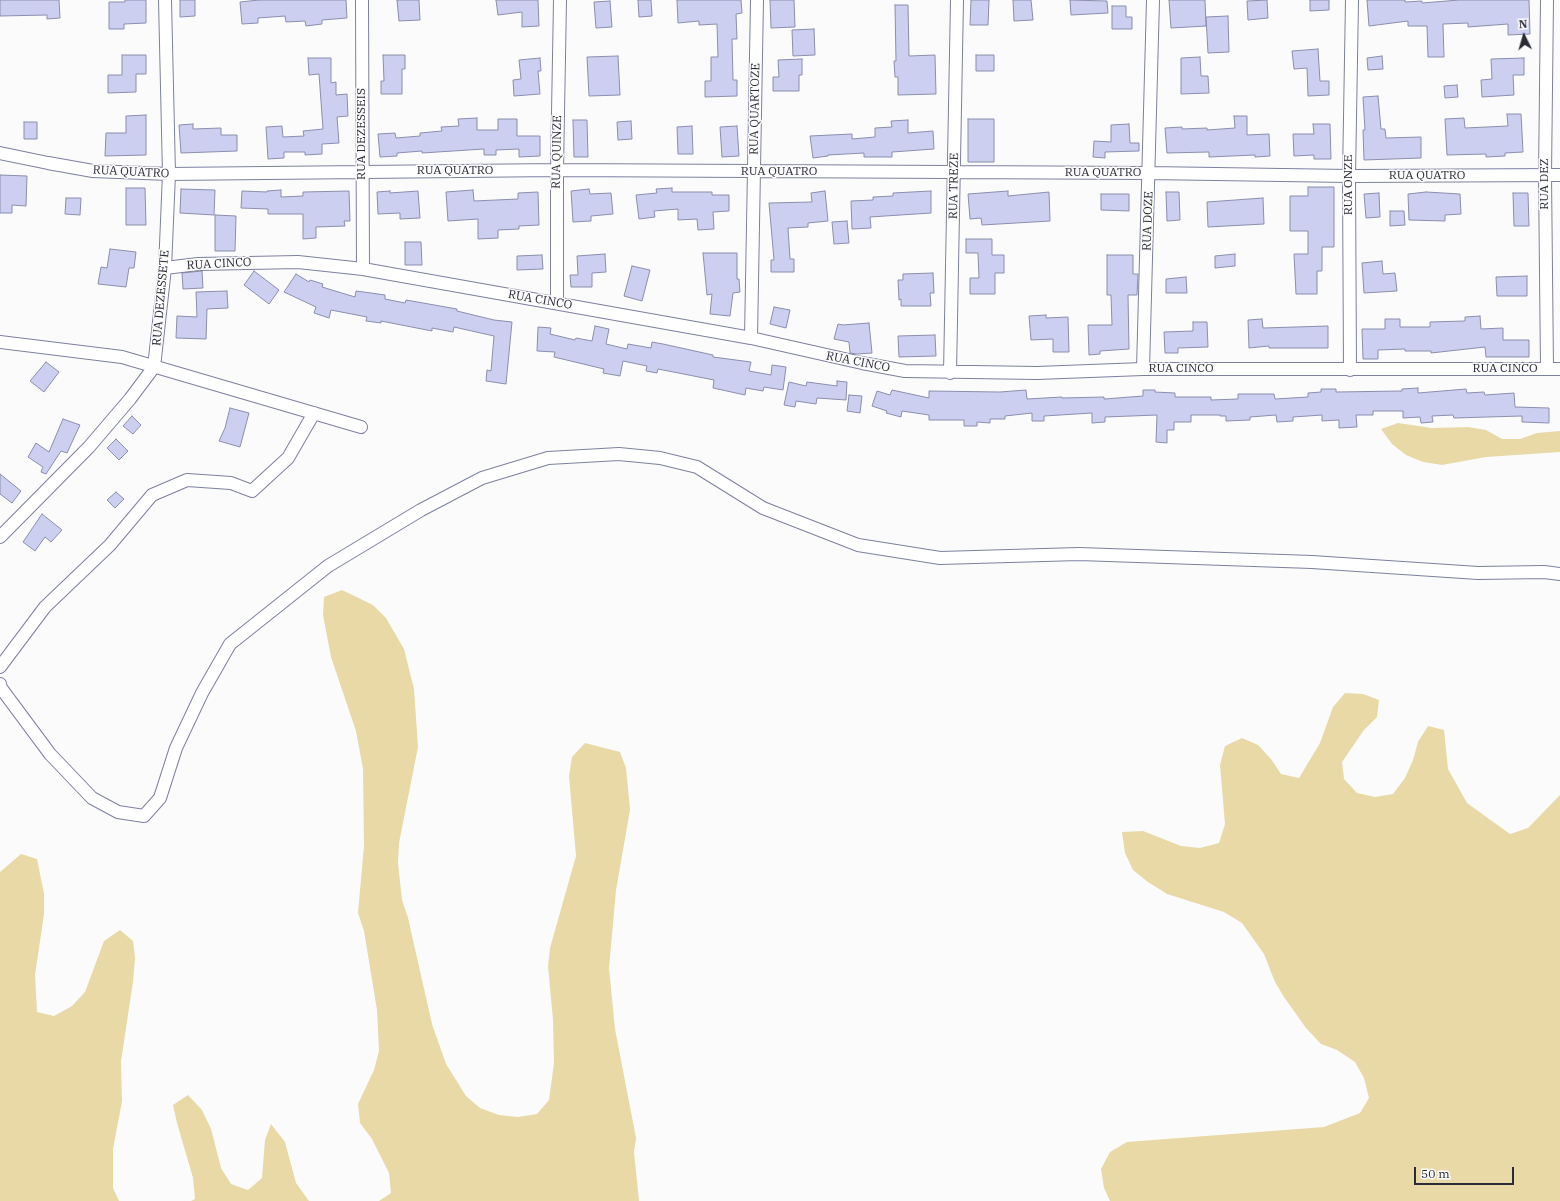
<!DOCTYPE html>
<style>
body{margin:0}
#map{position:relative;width:1560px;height:1201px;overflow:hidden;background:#fbfbfb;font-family:"IBM Plex Serif",serif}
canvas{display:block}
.north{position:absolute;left:1504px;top:16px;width:40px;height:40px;-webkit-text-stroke:3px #fbfbfb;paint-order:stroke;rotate:355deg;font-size:11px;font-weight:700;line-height:16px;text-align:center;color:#2a2b37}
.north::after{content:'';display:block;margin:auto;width:14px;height:18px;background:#2a2b37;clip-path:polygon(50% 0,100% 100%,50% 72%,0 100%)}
.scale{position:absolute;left:1414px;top:1167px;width:100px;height:18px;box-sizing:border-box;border:2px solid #2a2b37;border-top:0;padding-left:5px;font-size:12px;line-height:14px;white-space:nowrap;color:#2a2b37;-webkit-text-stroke:3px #fbfbfb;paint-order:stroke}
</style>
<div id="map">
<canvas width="1560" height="1201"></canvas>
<div class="north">N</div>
<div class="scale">50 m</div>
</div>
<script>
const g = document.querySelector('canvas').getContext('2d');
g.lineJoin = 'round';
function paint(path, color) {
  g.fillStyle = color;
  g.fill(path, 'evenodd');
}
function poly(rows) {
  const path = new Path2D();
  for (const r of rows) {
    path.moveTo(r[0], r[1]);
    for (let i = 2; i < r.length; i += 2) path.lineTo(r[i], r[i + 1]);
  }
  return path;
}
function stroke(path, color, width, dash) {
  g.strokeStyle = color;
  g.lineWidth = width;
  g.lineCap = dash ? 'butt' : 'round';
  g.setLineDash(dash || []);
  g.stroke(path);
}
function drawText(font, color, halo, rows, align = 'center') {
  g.font = font + ' "IBM Plex Serif",serif';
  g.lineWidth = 3;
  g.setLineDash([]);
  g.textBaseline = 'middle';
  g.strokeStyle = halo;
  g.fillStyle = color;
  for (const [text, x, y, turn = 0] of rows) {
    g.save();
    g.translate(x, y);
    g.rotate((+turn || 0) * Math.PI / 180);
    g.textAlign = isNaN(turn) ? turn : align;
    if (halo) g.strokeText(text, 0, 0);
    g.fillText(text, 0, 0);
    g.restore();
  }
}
const green = poly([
 [1398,423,1432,428,1468,427,1486,430,1502,439,1520,439,1537,433,1560,431,1560,452,1486,457,1442,465,1423,462,1406,455,1392,444,1381,429],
 [342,590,373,605,386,618,404,649,414,689,418,747,399,843,398,863,402,900,408,918,432,1024,446,1064,466,1096,480,1108,499,1115,518,1117,537,1114,549,1100,554,1063,553,1020,548,966,550,948,576,856,569,776,572,757,585,743,620,752,626,768,630,810,616,890,609,968,615,1029,636,1138,634,1152,639,1201,379,1201,391,1193,389,1173,372,1139,360,1123,358,1104,374,1070,379,1051,377,1010,364,931,358,913,364,846,363,769,356,731,331,657,323,615,324,597],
 [1345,693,1363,694,1379,700,1377,717,1364,730,1342,762,1344,779,1357,793,1375,797,1393,794,1405,778,1413,760,1418,742,1428,726,1444,730,1448,769,1467,803,1510,834,1528,828,1560,795,1560,1201,1110,1201,1104,1188,1101,1169,1110,1152,1127,1142,1324,1127,1360,1113,1369,1098,1364,1078,1355,1062,1337,1050,1321,1044,1306,1028,1284,997,1275,982,1264,954,1242,923,1224,912,1167,894,1148,882,1133,870,1125,853,1122,832,1143,831,1181,846,1200,848,1219,843,1225,824,1220,765,1225,746,1242,738,1258,745,1271,759,1281,774,1299,778,1320,743,1333,707],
 [21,854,37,859,44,894,44,914,35,975,37,1012,54,1016,72,1006,85,992,104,941,120,930,133,941,135,958,133,982,121,1061,122,1101,113,1149,113,1188,119,1201,0,1201,0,872],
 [188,1095,202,1110,211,1129,221,1168,231,1184,248,1190,262,1178,265,1140,271,1124,285,1142,296,1183,309,1201,191,1201,195,1199,193,1178,177,1123,173,1105]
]);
const building = poly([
 [0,0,59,0,60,18,47,19,47,15,0,16,0,0],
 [125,0,146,0,146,23,124,24,124,29,109,29,109,2,125,2,125,0],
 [180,0,195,0,195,16,180,17,180,0],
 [259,0,346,0,347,18,322,20,322,24,306,26,305,21,286,22,285,16,258,18,258,23,242,24,240,2,259,0],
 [397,0,419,0,420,20,399,21,397,0],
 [496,0,538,0,539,26,522,27,522,12,498,15,496,0],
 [638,0,651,0,652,16,639,17,638,0],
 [677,0,741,0,742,13,736,14,737,39,732,39,733,80,737,80,737,96,705,97,705,81,711,81,711,57,718,57,717,24,699,25,699,21,678,23,677,0],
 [770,0,794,0,795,27,771,28,770,0],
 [971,0,989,0,988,25,970,25,971,0],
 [1013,0,1031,0,1033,20,1014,21,1013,0],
 [1070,0,1107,1,1108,13,1071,15,1070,0],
 [1169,0,1205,0,1206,26,1171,28,1169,0],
 [1267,0,1268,18,1248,20,1247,1,1267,0],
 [1310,0,1329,0,1329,10,1310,11,1310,0],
 [1367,0,1405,0,1405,2,1422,1,1422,3,1459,0,1529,0,1530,34,1508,35,1508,24,1468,27,1468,23,1443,24,1444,57,1428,57,1427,26,1408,26,1408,21,1369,26,1367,0],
 [610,1,612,27,596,28,594,2,610,1],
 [895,5,908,5,909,56,935,55,936,94,898,95,898,77,895,77,894,61,896,61,895,5],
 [1112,6,1126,6,1126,17,1132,17,1132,29,1112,29,1112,6],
 [1228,16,1229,52,1208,53,1206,17,1228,16],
 [814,29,815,55,793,56,792,30,814,29],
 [1318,49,1320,81,1329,81,1329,95,1308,96,1307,68,1294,69,1292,51,1318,49],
 [122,55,146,55,146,74,136,74,136,92,108,93,108,75,122,75,122,55],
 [383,55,405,55,405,69,402,69,402,94,381,94,381,81,384,81,383,55],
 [976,55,994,55,994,71,976,71,976,55],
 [618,56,620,95,589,96,587,57,618,56],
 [1382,56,1383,69,1368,70,1367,58,1382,56],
 [1200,57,1201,76,1208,76,1209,93,1181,94,1181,58,1200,57],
 [308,58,331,58,331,83,336,82,336,95,347,94,348,116,337,117,339,143,322,144,322,154,305,155,305,152,284,152,284,158,268,159,266,127,282,126,283,137,304,136,303,131,323,129,319,74,309,75,308,58],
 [540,58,541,71,538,71,540,94,514,96,513,80,521,79,519,60,540,58],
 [1524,58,1524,75,1513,75,1514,95,1482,97,1481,80,1492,79,1491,59,1524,58],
 [802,59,802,75,799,75,799,91,773,91,773,77,779,77,778,60,802,59],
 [1457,85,1458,97,1445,98,1444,86,1457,85],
 [1378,96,1381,129,1385,129,1386,138,1421,137,1421,158,1364,160,1363,130,1365,130,1363,97,1378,96],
 [1507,114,1521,114,1523,152,1505,153,1505,156,1486,157,1486,154,1447,155,1445,119,1464,118,1465,128,1508,126,1507,114],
 [146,115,146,155,105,156,106,133,126,133,126,116,146,115],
 [1234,116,1247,116,1247,135,1269,134,1270,156,1255,157,1255,155,1209,157,1209,152,1167,153,1165,128,1182,127,1182,129,1207,128,1207,130,1235,128,1234,116],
 [477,118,477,130,498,130,498,119,517,119,517,136,540,136,540,156,519,157,519,149,496,150,496,155,484,155,484,149,422,153,422,151,397,153,397,156,380,157,378,134,395,133,396,138,420,136,420,133,442,131,441,127,459,126,458,119,477,118],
 [968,119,994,119,994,162,968,162,968,119],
 [573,120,587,120,588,157,574,157,573,120],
 [908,120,908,133,933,131,934,149,892,152,892,157,864,157,864,153,828,155,828,156,813,158,810,136,852,134,852,139,875,137,875,128,892,127,891,121,908,120],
 [631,121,632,139,618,140,617,122,631,121],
 [24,122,37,122,37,139,24,139,24,122],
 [193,124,193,129,221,128,221,135,237,135,237,151,181,153,179,125,193,124],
 [1129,124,1130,143,1139,143,1139,151,1105,152,1105,158,1093,157,1094,141,1111,142,1111,125,1129,124],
 [1313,124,1330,124,1331,159,1314,159,1314,155,1294,156,1293,134,1314,134,1313,124],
 [692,126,693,154,678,154,677,127,692,126],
 [737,126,739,156,722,157,720,127,737,126],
 [0,175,27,176,26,206,12,205,12,213,0,213,0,175],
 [1308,187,1334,187,1334,247,1322,247,1322,271,1317,271,1317,294,1296,294,1294,254,1308,254,1308,231,1290,231,1290,196,1308,196,1308,187],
 [126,188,145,188,146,225,126,225,126,188],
 [672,188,672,192,712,192,712,195,729,195,729,211,713,212,714,229,698,230,697,219,678,220,678,209,654,211,655,217,639,219,636,195,657,193,656,189,672,188],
 [181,189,215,190,214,215,180,213,181,189],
 [589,189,590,194,611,193,613,214,591,216,591,221,573,222,571,191,589,189],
 [281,190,281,197,303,196,303,192,349,191,350,221,344,221,345,226,316,227,316,238,303,239,303,214,268,214,268,209,241,208,242,191,267,192,267,191,281,190],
 [473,190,474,201,518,199,518,193,538,192,539,225,519,226,519,229,498,230,498,238,478,239,478,219,448,221,446,192,473,190],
 [390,191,390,193,418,191,420,218,400,219,400,213,378,214,377,192,390,191],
 [825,191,828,221,808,223,808,227,788,228,790,259,794,259,794,272,771,272,771,260,774,260,769,203,812,202,811,193,825,191],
 [931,191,931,213,870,217,871,228,852,229,851,201,873,200,873,197,893,196,893,193,931,191],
 [1008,191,1008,196,1049,192,1050,221,982,225,981,218,970,219,968,194,1008,191],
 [1166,192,1179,192,1180,220,1167,221,1166,192],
 [1426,192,1460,194,1461,214,1445,215,1445,221,1409,220,1408,194,1426,192],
 [1379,193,1380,217,1366,218,1364,194,1379,193],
 [1513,193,1528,193,1529,226,1514,226,1513,193],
 [1101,194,1129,194,1129,211,1101,210,1101,194],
 [66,198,81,198,80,215,65,214,66,198],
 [1263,198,1264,224,1208,227,1207,202,1263,198],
 [1390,211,1404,211,1405,225,1390,226,1390,211],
 [215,215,236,216,235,251,215,251,215,215],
 [847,221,849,243,834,244,832,222,847,221],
 [966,239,992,239,992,255,1004,255,1004,273,995,273,995,294,970,294,970,278,979,278,978,253,966,253,966,239],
 [405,242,421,242,422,265,405,265,405,242],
 [110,249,136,252,134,268,129,268,126,287,98,284,101,267,107,268,110,249],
 [703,253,737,253,737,279,739,279,740,292,733,293,730,316,710,314,712,294,707,295,703,253],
 [605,254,606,272,592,273,592,287,571,287,570,275,578,275,577,256,605,254],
 [1235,254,1235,266,1215,268,1215,256,1235,254],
 [542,255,543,269,517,270,517,256,542,255],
 [1107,255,1133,255,1133,274,1138,274,1137,295,1128,295,1129,349,1100,351,1100,354,1089,355,1088,325,1112,325,1111,295,1107,295,1107,255],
 [1382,261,1383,274,1395,273,1397,291,1364,293,1362,263,1382,261],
 [632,266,650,270,642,301,624,296,632,266],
 [202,271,203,288,183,289,182,273,202,271],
 [254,271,279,290,269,304,244,285,254,271],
 [933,273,934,293,930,293,931,306,901,306,901,299,899,300,898,280,903,280,903,274,933,273],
 [296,274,309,282,310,280,323,284,322,287,355,297,356,291,371,293,385,295,385,299,405,303,406,300,457,309,457,311,494,320,512,322,506,384,486,381,487,370,491,371,494,336,454,327,453,332,432,328,432,331,381,321,381,323,366,321,367,317,331,310,329,318,314,313,316,307,284,292,296,274],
 [1527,276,1527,296,1497,296,1496,277,1527,276],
 [1186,277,1187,293,1166,293,1166,279,1186,277],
 [227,291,228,308,207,309,206,339,176,338,177,316,197,317,196,292,227,291],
 [774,307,790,310,786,328,770,324,774,307],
 [1046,315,1046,318,1068,317,1069,352,1053,352,1053,339,1031,340,1029,316,1046,315],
 [1480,316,1481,329,1503,328,1503,340,1529,340,1529,357,1486,357,1485,347,1431,353,1431,351,1405,351,1405,349,1378,350,1378,359,1363,359,1362,329,1385,329,1385,319,1400,319,1400,327,1430,327,1430,322,1465,321,1465,317,1480,316],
 [1262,319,1263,328,1328,326,1328,348,1269,348,1269,346,1249,348,1248,320,1262,319],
 [1193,322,1207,322,1208,347,1178,348,1178,353,1165,353,1164,332,1193,331,1193,322],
 [869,323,872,353,857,354,850,353,849,342,834,339,838,324,843,325,869,323],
 [595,326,609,329,606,344,627,349,628,344,651,348,652,342,663,344,713,355,713,357,751,362,749,371,771,375,772,365,786,367,783,390,764,387,763,391,746,388,745,395,713,388,714,380,658,369,657,373,646,371,647,366,623,361,620,376,603,373,604,369,554,357,555,352,537,351,538,327,551,328,550,334,575,340,576,338,592,341,595,326],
 [935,335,936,356,899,357,898,336,935,335],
 [46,362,59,372,44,392,30,381,46,362],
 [837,381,847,382,846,400,817,398,816,404,796,401,795,407,784,405,789,382,806,386,807,382,837,386,837,381],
 [1418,388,1418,393,1466,389,1467,393,1484,392,1485,395,1514,393,1515,407,1549,408,1549,423,1522,422,1522,416,1454,418,1453,415,1432,416,1433,422,1421,423,1420,417,1403,418,1403,411,1373,411,1373,415,1356,415,1357,427,1339,428,1339,420,1322,421,1322,415,1293,417,1293,421,1277,422,1276,415,1250,417,1250,420,1226,421,1226,416,1220,416,1220,415,1191,415,1191,422,1174,422,1174,430,1167,430,1167,443,1156,442,1157,415,1105,417,1105,422,1092,423,1092,413,1044,416,1044,421,1032,421,1032,413,1005,416,1005,419,990,419,990,423,977,422,977,426,964,426,964,420,929,420,929,415,902,411,901,417,886,413,887,411,872,406,877,391,890,395,892,390,929,398,929,391,1000,392,1026,390,1027,399,1062,397,1062,398,1104,397,1104,399,1143,396,1143,390,1155,390,1155,392,1175,393,1175,397,1211,397,1211,400,1238,399,1238,394,1274,394,1275,399,1308,397,1308,393,1321,392,1321,389,1336,389,1336,392,1402,391,1402,389,1418,388],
 [849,395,862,396,860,413,847,411,849,395],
 [230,408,249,413,240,447,219,441,225,428,230,408],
 [132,416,141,425,133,434,123,426,132,416],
 [63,419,80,425,67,453,61,451,46,474,41,472,43,467,28,457,36,443,49,452,63,419],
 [116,439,128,451,119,460,107,448,116,439],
 [0,474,21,491,12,503,0,494,0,474],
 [116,492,124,499,115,508,107,500,116,492],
 [42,514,62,530,51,542,45,537,35,551,23,542,42,514]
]);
const minor = poly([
 [362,0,363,269],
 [0,153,48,163,93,171,169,174,557,170,1149,173,1349,176,1560,175],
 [165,268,198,264,298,262,363,269,751,338,862,363,905,371,1037,373,1143,369,1560,369],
 [557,303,557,170,560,0],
 [751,338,757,0],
 [0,342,122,357,361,427],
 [1143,369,1153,0],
 [1547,369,1545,175,1547,0],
 [1350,370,1349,176,1352,0],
 [950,373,957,0],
 [0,537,89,447,130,399,154,367,165,268,169,174,165,0],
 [0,667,45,607,110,545,152,495,187,480,231,483,252,491,288,458,314,413],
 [0,684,1,688,50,754,92,798,118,812,144,816,160,798,176,748,202,693,230,644,328,566,421,510,482,478,548,458,619,454,660,458,697,467,763,508,858,545,940,558,1079,554,1312,562,1478,573,1544,572,1560,574]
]);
const streetNames = [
 ["RUA QUARTOZE",755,109,-89],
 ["RUA DEZESSEIS",362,134,-90],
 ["RUA QUINZE",557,152,-89],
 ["RUA QUATRO",455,171],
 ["RUA QUATRO",131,172,3],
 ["RUA QUATRO",779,172],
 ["RUA QUATRO",1103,173],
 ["RUA QUATRO",1427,176],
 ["RUA DEZ",1545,184,-90],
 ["RUA ONZE",1349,185,-90],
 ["RUA TREZE",954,186,-89],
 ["RUA DOZE",1148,221,-88],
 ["RUA CINCO",219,264,-3],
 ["RUA DEZESSETE",161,298,-85],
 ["RUA CINCO",540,300,10],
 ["RUA CINCO",858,362,11],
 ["RUA CINCO",1181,369],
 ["RUA CINCO",1505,369]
];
paint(green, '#e8d9a7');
paint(building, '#cccff0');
stroke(building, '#8b8eac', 1);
stroke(minor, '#7d809e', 14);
stroke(minor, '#fff', 12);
drawText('12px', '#2a2b37', '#fbfbfb', streetNames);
</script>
